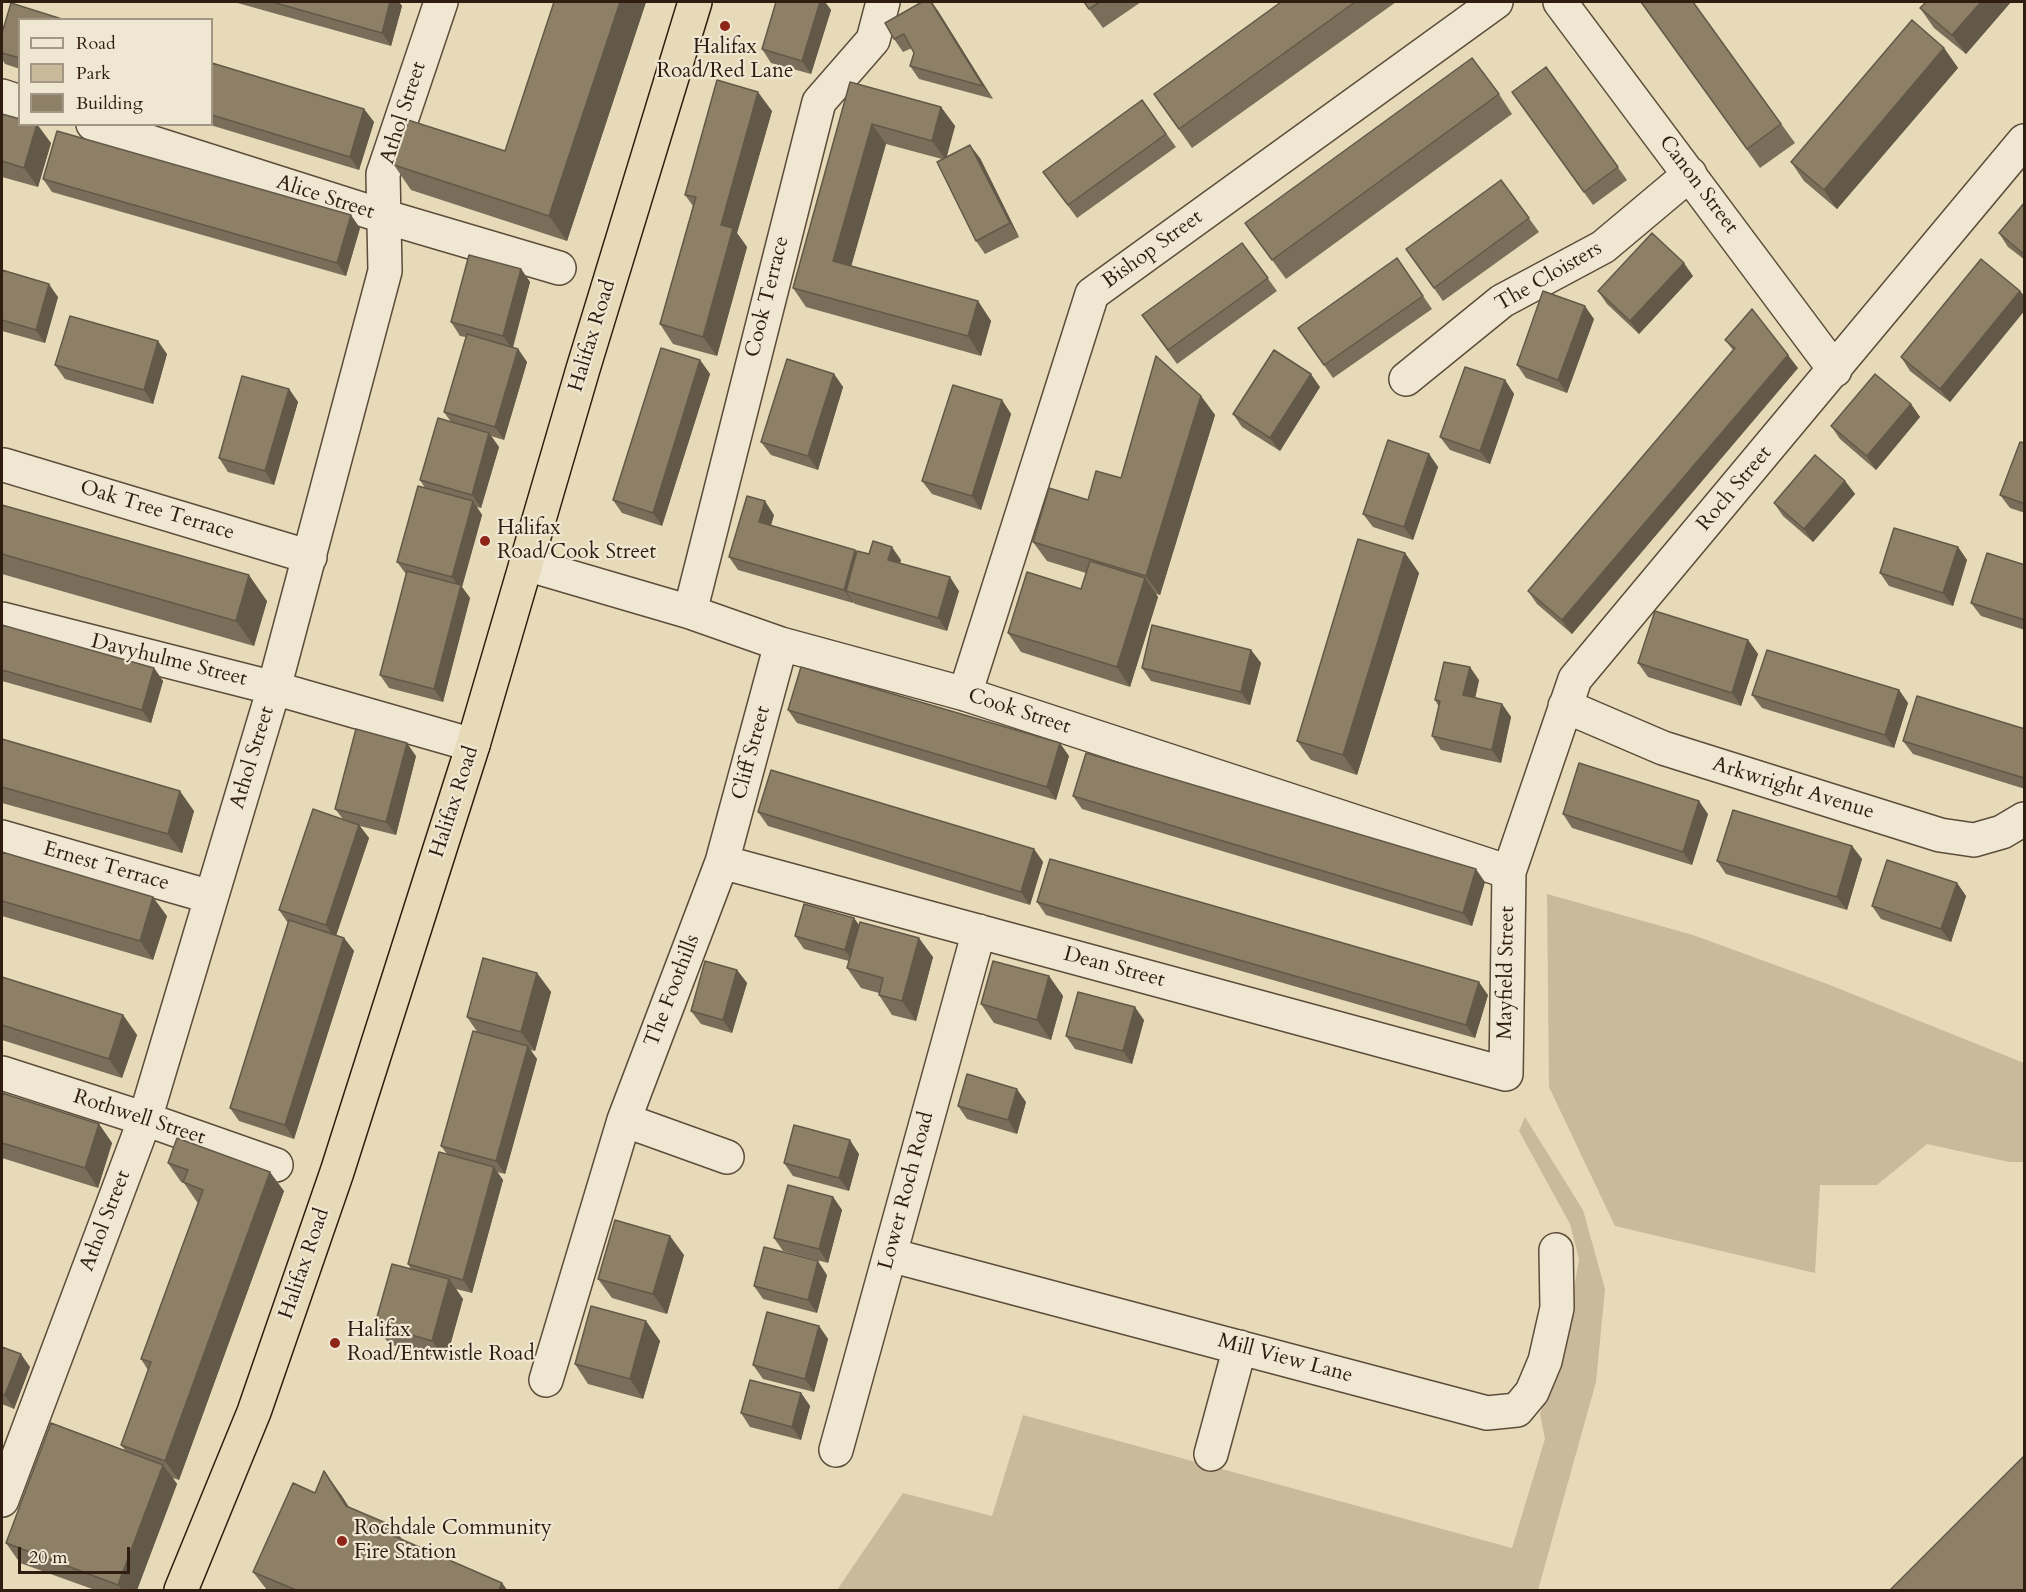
<!DOCTYPE html>
<style>
body{margin:0}
#map{position:relative;width:2026px;height:1592px;overflow:hidden;background:#e7dab8;font-family:Cardo,serif}
canvas{display:block}
.frame{position:absolute;inset:0;border:3px solid #2e1d10;pointer-events:none}
.legend{position:absolute;left:18px;top:18px;width:195px;height:108px;box-sizing:border-box;background:#efe7d1;border:2px solid #a29684;margin:0;padding:8px 10px;list-style:none;font-size:18px;color:#2e1d10}
.legend li{display:flex;align-items:center;gap:12px;height:30px}
.legend b{width:30px;border:2px solid #a29684}
.scale{position:absolute;left:18px;top:1547px;width:112px;height:27px;box-sizing:border-box;border:3px solid #2e1d10;border-top:0;padding-left:8px;font-size:18px;line-height:21px;white-space:nowrap;color:#2e1d10;-webkit-text-stroke:4px #efe7d1;paint-order:stroke}
</style>
<div id="map">
<canvas width="2026" height="1592"></canvas>
<div class="frame"></div>
<ul class="legend">
<li><b style="height:8px;background:#efe7d1"></b>Road</li>
<li><b style="height:16px;background:#c8ba9b"></b>Park</li>
<li><b style="height:16px;background:#8e7f67"></b>Building</li>
</ul>
<div class="scale">20 m</div>
</div>
<script>
const g = document.querySelector('canvas').getContext('2d');
g.lineJoin = 'round';
function paint(path, color) {
  g.fillStyle = color;
  g.fill(path, 'evenodd');
}
function poly(rows) {
  const path = new Path2D();
  for (const r of rows) {
    path.moveTo(r[0], r[1]);
    for (let i = 2; i < r.length; i += 2) path.lineTo(r[i], r[i + 1]);
  }
  return path;
}
function stroke(path, color, width, dash) {
  g.strokeStyle = color;
  g.lineWidth = width;
  g.lineCap = dash ? 'butt' : 'round';
  g.setLineDash(dash || []);
  g.stroke(path);
}
function drawText(font, color, halo, rows, align = 'center') {
  g.font = font + ' Cardo,serif';
  g.lineWidth = 4.5;
  g.setLineDash([]);
  g.textBaseline = 'middle';
  g.strokeStyle = halo;
  g.fillStyle = color;
  for (const [text, x, y, turn = 0] of rows) {
    g.save();
    g.translate(x, y);
    g.rotate((+turn || 0) * Math.PI / 180);
    g.textAlign = isNaN(turn) ? turn : align;
    if (halo) g.strokeText(text, 0, 0);
    g.fillText(text, 0, 0);
    g.restore();
  }
}
const green = poly([
 [1547,894,1693,935,1830,985,2024,1063,2024,1162,2009,1162,1927,1144,1877,1185,1820,1185,1815,1273,1615,1226,1549,1087],
 [1525,1117,1583,1210,1605,1289,1596,1382,1538,1590,837,1590,903,1493,992,1516,1023,1415,1512,1548,1545,1439,1540,1414,1566,1337,1579,1259,1570,1224,1519,1131]
]);
const minor = poly([
 [1560,2,1835,370],
 [2,96,20,102],
 [93,124,386,217,559,268],
 [1406,379,1502,301,1603,247,1690,174],
 [4,465,310,557],
 [526,564,690,612,781,644,965,694,1509,872],
 [690,612,819,102,873,40,883,2],
 [2,619,274,688,473,745],
 [965,694,1092,294,1496,2],
 [1565,706,1663,748,1940,835,1974,840,2002,832,2024,819],
 [2,837,211,897],
 [722,862,1506,1074,1509,872,1575,679,2024,141],
 [2,1073,145,1119,276,1165],
 [624,1120,727,1157],
 [890,1255,1487,1413,1517,1410,1532,1392,1545,1361,1557,1308,1556,1250],
 [546,1380,624,1120,722,862,781,644],
 [836,1450,979,931],
 [1211,1454,1240,1347],
 [2,1500,145,1119,274,688,385,271,383,174,441,2]
]);
const highway = poly([
 [181,1590,254,1412,337,1172,473,745,583,369,695,2]
]);
const wall = poly([
 [234,2,399,2,402,6,391,46],
 [554,2,646,2,567,241,411,190,394,165,505,151],
 [776,2,825,2,831,10,811,74,771,63,762,49],
 [932,2,938,11,993,99,919,79,910,66,914,53,912,48,903,52,894,39],
 [1084,2,1141,2,1103,28],
 [1281,2,1396,2,1192,148,1154,94],
 [1641,2,1693,2,1795,143,1760,168],
 [2011,2,1966,54,1934,28,1920,8],
 [20,20,20,69,5,64,2,59,2,33],
 [1944,48,1958,68,1837,209,1804,181,1791,162],
 [212,63,364,109,374,122,359,170,207,124,212,124],
 [1546,67,1627,180,1593,205,1512,92],
 [850,82,941,107,955,126,946,157,980,158,1019,237,985,254,976,241,942,159,886,144,851,266,978,301,991,321,981,356,806,307,793,288],
 [1499,94,1512,114,1286,279,1245,223],
 [1142,100,1176,147,1077,218,1043,172],
 [772,111,737,233,747,247,717,356,673,344,660,324,693,206,685,195],
 [2,114,51,143,38,187,2,177],
 [43,179,360,228,346,276,52,192],
 [1501,180,1539,232,1443,301,1406,249],
 [2025,202,2025,260,2008,247,1999,233],
 [1242,243,1277,291,1177,364,1142,315],
 [1397,258,1432,309,1333,378,1298,328],
 [521,269,530,282,513,348,518,349,527,362,504,440,491,436,499,447,481,508,477,507,482,515,462,587,470,598,443,702,389,688,380,675,406,574,397,562,425,488,420,480,451,422,444,412,466,337,460,336,451,322],
 [2,270,58,297,45,343,2,331],
 [1693,276,1639,334,1607,304,1598,291],
 [2020,291,2025,297,2025,310,1950,402,1910,371,1901,357],
 [1594,319,1567,393,1526,378,1517,365],
 [1725,340,1798,368,1572,634,1537,604,1528,591,1733,350],
 [167,354,153,404,65,379,55,365],
 [700,360,710,374,662,526,622,513,613,500],
 [834,374,843,387,818,470,771,455,761,442],
 [1505,380,1514,394,1490,464,1450,450,1440,437],
 [1320,387,1280,451,1242,427,1233,414],
 [289,389,298,402,274,485,228,472,219,458],
 [1201,396,1215,415,1160,595,1156,594,1158,597,1130,687,1021,652,1008,633,1081,589,1086,573,1047,561,1033,542,1088,500,1121,478],
 [1002,400,1011,414,981,510,932,494,922,481],
 [1911,404,1920,417,1876,470,1840,439,1831,426],
 [2025,443,2025,513,2010,508,2000,495],
 [1429,454,1438,467,1413,540,1373,527,1363,514],
 [1845,481,1855,494,1813,542,1783,516,1774,503],
 [2,505,267,601,254,646,2,574],
 [774,515,771,525,855,550,857,552,901,560,900,563,959,591,947,631,855,604,853,602,853,603,738,570,729,557],
 [1958,547,1967,560,1953,606,1889,586,1880,573],
 [1405,553,1419,573,1357,775,1311,760,1297,741],
 [2025,565,2025,630,1981,616,1971,603],
 [2,625,154,668,163,681,151,723,2,681],
 [1748,640,1758,654,1741,706,1648,677,1638,663],
 [1251,650,1261,663,1250,705,1151,681,1142,668],
 [1479,680,1475,698,1502,704,1511,717,1501,763,1441,750,1432,736,1439,707,1435,700],
 [1899,690,1908,703,1894,748,1762,708,1752,695],
 [788,710,1069,756,1056,800,797,723],
 [2025,729,2025,789,1913,754,1903,741],
 [2,739,194,811,182,853,2,803],
 [416,756,396,835,360,826,369,838,336,935,344,938,354,951,294,1139,239,1121,230,1108,288,923,279,910,343,819,335,809],
 [1073,796,1485,882,1472,926,1082,809],
 [758,812,1034,849,1043,862,1030,905,768,826],
 [1563,814,1708,814,1692,865,1572,828],
 [1852,846,1862,859,1847,910,1726,874,1717,861],
 [2,852,167,916,153,960,2,916],
 [1957,883,1966,896,1951,942,1881,919,1872,906],
 [1037,902,1488,995,1475,1038,1046,915],
 [854,918,859,925,933,957,916,1021,892,1015,879,995,879,993,861,988,847,968,849,961,804,949,795,936],
 [737,970,747,983,732,1033,701,1024,691,1011],
 [537,973,551,992,535,1051,530,1050,537,1059,505,1174,497,1172,503,1180,472,1293,456,1289,463,1299,446,1360,389,1344,375,1324,411,1269,408,1264,447,1154,441,1146,478,1033,467,1017],
 [1049,976,1063,996,1051,1040,994,1023,981,1004],
 [2,977,123,1015,137,1035,122,1078,2,1040],
 [1144,1020,1132,1064,1075,1049,1066,1036],
 [2,1093,99,1124,112,1143,98,1188,2,1158],
 [1026,1102,1017,1134,967,1119,958,1106],
 [859,1154,849,1191,793,1176,784,1163],
 [168,1163,284,1191,179,1480,173,1478,177,1484,137,1590,95,1590,20,1563,6,1543,125,1450,121,1445,148,1370,141,1359,198,1202,197,1202,184,1183,181,1182],
 [833,1197,842,1210,828,1263,783,1251,774,1238],
 [684,1255,667,1314,612,1298,598,1279],
 [827,1275,817,1313,763,1299,754,1286],
 [646,1321,660,1341,643,1399,588,1384,575,1364],
 [819,1326,828,1339,814,1392,763,1379,753,1365],
 [2,1347,30,1367,14,1409,2,1404],
 [801,1393,810,1406,801,1440,750,1427,741,1413],
 [324,1471,348,1506,402,1539,502,1583,507,1590,267,1590,253,1572,315,1493]
]);
const shadedWall = poly([
 [390,2,399,2,402,6,391,46,382,33],
 [620,2,646,2,567,241,549,216],
 [820,2,825,2,831,10,811,74,802,61],
 [931,2,938,11,993,99,983,86],
 [1981,2,2011,2,1966,54,1952,35],
 [1944,48,1958,68,1837,209,1824,190],
 [758,92,772,111,737,233,747,247,717,356,703,337,721,225],
 [941,107,955,126,946,160,932,141],
 [364,109,374,122,359,170,350,157],
 [37,124,51,143,38,187,24,168],
 [872,124,886,144,847,281,833,261],
 [970,145,980,158,1019,237,1010,223],
 [351,215,360,228,346,276,337,263],
 [1684,263,1693,276,1639,334,1630,321],
 [521,269,530,282,512,349,503,336],
 [49,284,58,297,45,343,36,330],
 [2020,291,2025,297,2025,310,1950,402,1940,389],
 [978,301,991,321,981,356,968,336],
 [1585,306,1594,319,1567,393,1558,380],
 [158,341,167,354,153,404,144,390],
 [518,349,527,362,504,440,495,427],
 [1788,355,1798,368,1572,634,1562,620],
 [700,360,710,374,662,526,653,513],
 [834,374,843,387,818,470,808,456],
 [1311,374,1320,387,1280,451,1270,438],
 [1505,380,1514,394,1490,464,1480,451],
 [289,389,298,402,274,485,265,471],
 [1201,396,1215,415,1160,595,1146,576],
 [1002,400,1011,414,981,510,972,496],
 [1911,404,1920,417,1876,470,1867,456],
 [489,433,499,447,481,508,472,495],
 [1429,454,1438,467,1413,540,1404,527],
 [1845,481,1855,494,1813,542,1804,529],
 [473,501,482,515,462,587,470,598,443,702,434,689,460,589,452,577],
 [765,501,774,515,768,535,759,522],
 [892,547,901,560,897,573,888,560],
 [1958,547,1967,560,1953,606,1943,593],
 [855,550,864,563,846,591,853,602,853,603,844,590],
 [1405,553,1419,573,1357,775,1343,755],
 [249,575,267,601,254,646,236,621],
 [950,577,959,591,947,631,938,618],
 [1145,578,1158,597,1130,687,1117,667],
 [1748,640,1758,654,1741,706,1732,693],
 [1251,650,1261,663,1250,705,1241,692],
 [1470,667,1479,680,1473,708,1463,695],
 [154,668,163,681,151,723,142,710],
 [1899,690,1908,703,1894,748,1885,735],
 [1502,704,1511,717,1501,763,1492,750],
 [407,743,416,756,396,835,386,822],
 [1060,743,1069,756,1056,800,1047,787],
 [180,791,194,811,182,853,168,834],
 [1699,801,1708,814,1692,865,1683,852],
 [359,825,369,838,335,939,326,925],
 [1852,846,1862,859,1847,910,1837,897],
 [1034,849,1043,862,1030,905,1021,892],
 [1476,869,1485,882,1472,926,1463,913],
 [1957,883,1966,896,1951,942,1941,929],
 [153,897,167,916,153,960,140,941],
 [854,918,863,931,854,963,845,950],
 [344,938,354,951,294,1139,285,1125],
 [919,938,933,957,916,1021,902,1001],
 [737,970,747,983,732,1033,723,1020],
 [537,973,551,992,535,1051,521,1032],
 [1049,976,1063,996,1051,1040,1037,1020],
 [1479,982,1488,995,1475,1038,1466,1025],
 [1135,1007,1144,1020,1132,1064,1123,1051],
 [123,1015,137,1035,122,1078,109,1059],
 [528,1046,537,1059,505,1174,496,1161],
 [1017,1089,1026,1102,1017,1134,1008,1120],
 [99,1124,112,1143,98,1188,85,1168],
 [850,1140,859,1154,849,1191,839,1178],
 [494,1167,503,1180,472,1293,463,1280],
 [270,1172,284,1191,179,1480,165,1461],
 [833,1197,842,1210,828,1263,819,1249],
 [670,1236,684,1255,667,1314,653,1294],
 [818,1261,827,1275,817,1313,808,1300],
 [449,1279,463,1299,446,1360,432,1341],
 [646,1321,660,1341,643,1399,630,1379],
 [819,1326,828,1339,814,1392,805,1379],
 [21,1354,30,1367,14,1409,5,1395],
 [801,1393,810,1406,801,1440,792,1427],
 [163,1465,177,1484,137,1590,122,1590,118,1585],
 [324,1471,342,1496,364,1531,346,1506],
 [393,1526,410,1551,389,1534],
 [502,1583,507,1590,499,1590]
]);
const building = poly([
 [272,2,390,2,382,33,272,2],
 [554,2,620,2,549,216,394,165,408,120,505,151,554,2],
 [776,2,820,2,802,61,762,49,776,2],
 [922,2,931,2,983,86,910,66,914,53,904,34,894,39,885,23,922,2],
 [1084,2,1100,2,1089,9,1084,2],
 [1281,2,1355,2,1179,129,1154,94,1281,2],
 [1641,2,1693,2,1781,124,1747,149,1641,2],
 [1926,2,1981,2,1952,35,1920,8,1926,2],
 [11,3,65,20,20,20,20,58,2,53,2,33,11,3],
 [1912,20,1944,48,1824,190,1791,162,1912,20],
 [1472,58,1499,94,1272,260,1245,223,1472,58],
 [212,63,364,109,350,157,212,115,212,63],
 [1546,67,1618,167,1584,192,1512,92,1546,67],
 [717,80,758,92,721,225,733,228,703,337,660,324,696,197,685,195,717,80],
 [850,82,941,107,932,141,872,124,833,261,978,301,968,336,793,288,850,82],
 [1142,100,1166,134,1068,205,1043,172,1142,100],
 [2,114,20,119,20,124,37,124,24,168,2,161,2,114],
 [57,131,351,215,337,263,43,179,57,131],
 [970,145,1010,223,976,241,937,162,970,145],
 [1501,180,1529,218,1434,288,1406,249,1501,180],
 [2025,202,2025,255,1999,233,2025,202],
 [1652,233,1684,263,1630,321,1598,291,1652,233],
 [1242,243,1268,278,1168,350,1142,315,1242,243],
 [469,255,521,269,503,336,451,322,469,255],
 [1397,258,1423,296,1324,365,1298,328,1397,258],
 [1981,259,2020,291,1940,389,1901,357,1981,259],
 [2,270,49,284,36,330,2,320,2,270],
 [1543,291,1585,306,1558,380,1517,365,1543,291],
 [1752,309,1788,355,1562,620,1528,591,1735,348,1725,340,1752,309],
 [70,316,158,341,144,390,55,365,70,316],
 [467,334,518,349,495,427,444,412,467,334],
 [661,348,700,360,653,513,613,500,661,348],
 [1274,350,1311,374,1270,438,1233,414,1274,350],
 [1156,356,1201,396,1146,576,1033,542,1049,488,1088,500,1096,471,1121,478,1156,356],
 [787,359,834,374,808,456,761,442,787,359],
 [1465,367,1505,380,1480,451,1440,437,1465,367],
 [1875,374,1911,404,1867,456,1831,426,1875,374],
 [242,376,289,389,265,471,219,458,242,376],
 [953,385,1002,400,972,496,922,481,953,385],
 [438,418,489,433,472,495,420,480,438,418],
 [1388,440,1429,454,1404,527,1363,514,1388,440],
 [2020,442,2025,443,2025,504,2000,495,2020,442],
 [1815,455,1845,481,1804,529,1774,503,1815,455],
 [418,486,473,501,452,577,397,562,418,486],
 [747,496,765,501,759,522,855,550,844,590,729,557,747,496],
 [2,505,249,575,236,621,2,554,2,505],
 [1894,528,1958,547,1943,593,1880,573,1894,528],
 [1358,539,1405,553,1343,755,1297,741,1358,539],
 [873,541,892,547,888,560,950,577,938,618,846,591,857,551,869,554,873,541],
 [1987,553,2025,565,2025,620,1971,603,1987,553],
 [1090,561,1145,578,1117,667,1008,633,1027,572,1081,589,1090,561],
 [407,571,461,585,434,689,380,675,407,571],
 [1655,611,1748,640,1732,693,1638,663,1655,611],
 [2,625,154,668,142,710,2,670,2,625],
 [1152,625,1251,650,1241,692,1142,668,1152,625],
 [1767,650,1899,690,1885,735,1752,695,1767,650],
 [1444,662,1470,667,1463,695,1502,704,1492,750,1432,736,1440,701,1435,700,1444,662],
 [801,667,1060,743,1047,787,788,710,801,667],
 [1917,696,2025,729,2025,776,2024,778,1903,741,1917,696],
 [356,729,407,743,386,822,335,809,356,729],
 [2,739,180,791,168,834,2,787,2,739],
 [1086,753,1476,869,1463,913,1073,796,1086,753],
 [1579,763,1699,801,1683,852,1563,814,1579,763],
 [771,770,1034,849,1021,892,758,812,771,770],
 [313,809,359,825,326,925,279,910,313,809],
 [1733,810,1852,846,1837,897,1717,861,1733,810],
 [2,852,153,897,140,941,2,901,2,852],
 [1050,859,1479,982,1466,1025,1037,902,1050,859],
 [1887,860,1957,883,1941,929,1872,906,1887,860],
 [804,904,854,918,845,950,795,936,804,904],
 [289,920,344,938,285,1125,230,1108,289,920],
 [860,922,919,938,902,1001,879,995,883,978,847,968,860,922],
 [483,958,537,973,521,1032,467,1017,483,958],
 [705,961,737,970,723,1020,691,1011,705,961],
 [993,961,1049,976,1037,1020,981,1004,993,961],
 [2,977,123,1015,109,1059,2,1025,2,977],
 [1078,992,1135,1007,1123,1051,1066,1036,1078,992],
 [473,1031,528,1046,496,1161,441,1146,473,1031],
 [967,1074,1017,1089,1008,1120,958,1106,967,1074],
 [2,1093,99,1124,85,1168,2,1143,2,1093],
 [794,1125,850,1140,839,1178,784,1163,794,1125],
 [177,1138,270,1172,165,1461,121,1445,151,1362,141,1359,203,1190,183,1182,188,1170,168,1163,177,1138],
 [439,1152,494,1167,463,1280,408,1264,439,1152],
 [788,1185,833,1197,819,1249,774,1238,788,1185],
 [615,1220,670,1236,653,1294,598,1279,615,1220],
 [764,1247,818,1261,808,1300,754,1286,764,1247],
 [392,1264,449,1279,432,1341,375,1324,392,1264],
 [591,1306,646,1321,630,1379,575,1364,591,1306],
 [767,1312,819,1326,805,1379,753,1365,767,1312],
 [2,1347,21,1354,5,1395,2,1394,2,1347],
 [750,1380,801,1393,792,1427,741,1413,750,1380],
 [51,1423,163,1465,118,1585,6,1543,51,1423],
 [2025,1455,2025,1590,1890,1590,2025,1455],
 [324,1471,346,1506,393,1526,389,1534,502,1583,499,1590,296,1590,253,1572,293,1483,315,1493,324,1471]
]);
const markers = [
 [725,26,6,"#8f2418"],
 [485,541,6,"#8f2418"],
 [335,1343,6,"#8f2418"],
 [342,1541,6,"#8f2418"]
];
const poiNames = [
 ["Halifax",725,48,"center"],
 ["Road/Red Lane",725,72,"center"],
 ["Halifax",497,529],
 ["Road/Cook Street",497,553],
 ["Halifax",347,1331],
 ["Road/Entwistle Road",347,1355],
 ["Rochdale Community",354,1529],
 ["Fire Station",354,1553]
];
const streetNames = [
 ["Athol Street",404,113,-72],
 ["Canon Street",1698,185,53],
 ["Alice Street",325,198,18],
 ["Bishop Street",1153,250,-36],
 ["The Cloisters",1549,277,-30],
 ["Cook Terrace",768,297,-76],
 ["Halifax Road",593,336,-73],
 ["Roch Street",1735,489,-50],
 ["Oak Tree Terrace",157,511,17],
 ["Davyhulme Street",169,661,14],
 ["Cook Street",1019,712,18],
 ["Cliff Street",752,753,-75],
 ["Athol Street",253,758,-73],
 ["Arkwright Avenue",1793,789,17],
 ["Halifax Road",455,802,-72],
 ["Ernest Terrace",106,867,16],
 ["Dean Street",1114,968,15],
 ["Mayfield Street",1507,973,-89],
 ["The Foothills",673,991,-69],
 ["Rothwell Street",139,1118,18],
 ["Lower Roch Road",907,1191,-75],
 ["Athol Street",106,1221,-69],
 ["Halifax Road",305,1264,-71],
 ["Mill View Lane",1285,1359,15]
];
paint(green, '#c8ba9b');
stroke(minor, '#5c4c3a', 36);
stroke(highway, '#2e1d10', 36);
stroke(minor, '#efe7d1', 33);
stroke(highway, '#e7dab8', 33);
paint(wall, '#7a6d59');
paint(shadedWall, '#635948');
paint(building, '#8e7f67');
stroke(building, '#635948', 1.5);
for (const [x, y, r, color] of markers) {
  const dot = new Path2D();
  dot.arc(x, y, r, 0, 2 * Math.PI);
  g.fillStyle = color;
  g.fill(dot);
  stroke(dot, '#efe7d1', 2);
}
drawText('21px', '#2e1d10', '#efe7d1', poiNames, 'left');
drawText('21px', '#2e1d10', '#efe7d1', streetNames);
</script>
